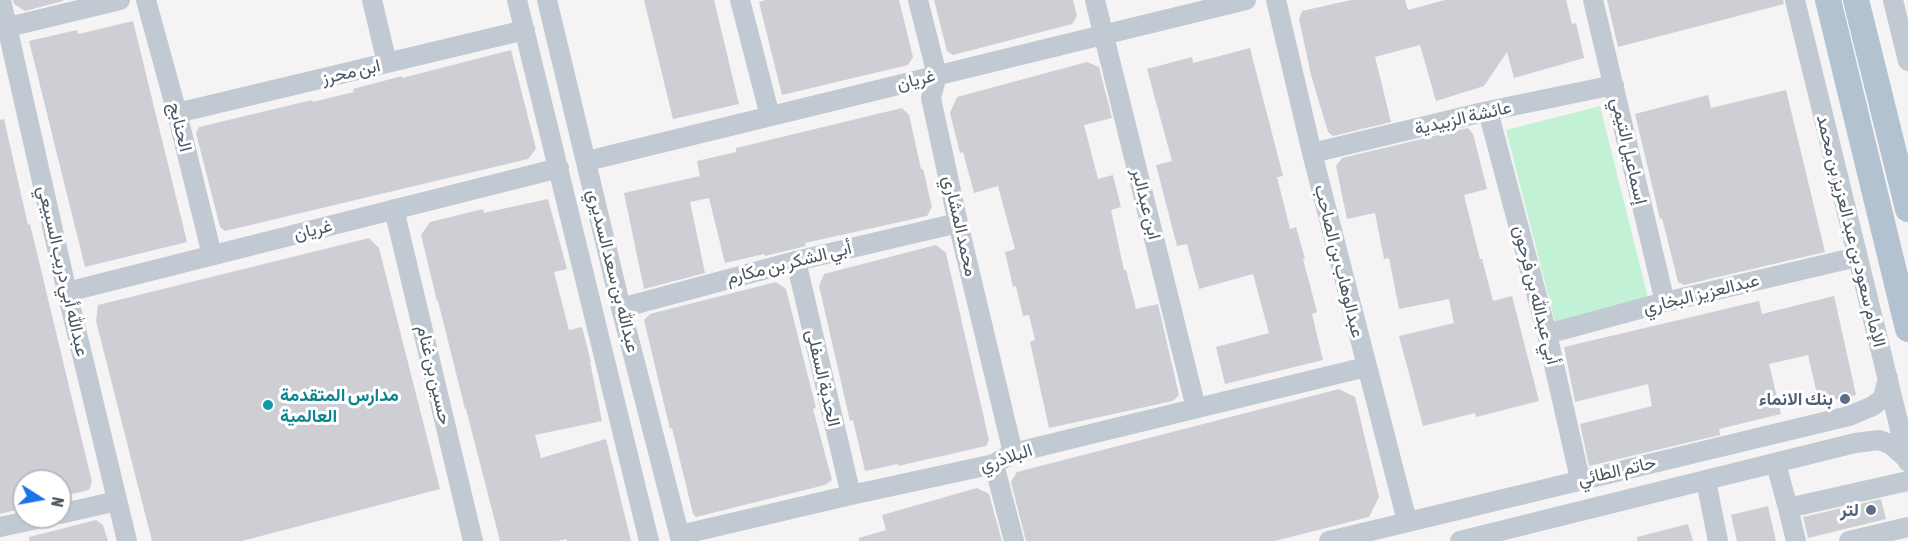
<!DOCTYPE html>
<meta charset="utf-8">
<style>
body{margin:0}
#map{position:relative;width:1908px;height:541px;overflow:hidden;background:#f5f3f3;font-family:"Asap Condensed",sans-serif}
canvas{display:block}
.north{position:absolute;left:12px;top:469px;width:60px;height:60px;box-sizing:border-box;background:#fff;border:2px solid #b7bbc0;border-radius:50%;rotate:101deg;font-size:16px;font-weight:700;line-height:24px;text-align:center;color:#4a5661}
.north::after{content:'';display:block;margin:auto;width:21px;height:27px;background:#1a73e8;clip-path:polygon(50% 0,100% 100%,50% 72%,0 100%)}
</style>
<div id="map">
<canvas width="1908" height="541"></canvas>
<div class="north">N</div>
</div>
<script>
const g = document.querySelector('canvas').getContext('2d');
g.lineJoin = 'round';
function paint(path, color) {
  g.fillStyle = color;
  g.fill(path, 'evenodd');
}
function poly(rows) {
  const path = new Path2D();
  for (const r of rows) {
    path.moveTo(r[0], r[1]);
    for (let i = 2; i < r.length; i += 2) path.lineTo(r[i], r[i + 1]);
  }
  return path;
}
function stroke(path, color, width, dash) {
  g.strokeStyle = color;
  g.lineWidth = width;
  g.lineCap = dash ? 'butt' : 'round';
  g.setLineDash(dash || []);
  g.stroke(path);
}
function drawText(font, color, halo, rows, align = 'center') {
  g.font = font + ' "Asap Condensed",Vazirmatn,sans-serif';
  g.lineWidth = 6;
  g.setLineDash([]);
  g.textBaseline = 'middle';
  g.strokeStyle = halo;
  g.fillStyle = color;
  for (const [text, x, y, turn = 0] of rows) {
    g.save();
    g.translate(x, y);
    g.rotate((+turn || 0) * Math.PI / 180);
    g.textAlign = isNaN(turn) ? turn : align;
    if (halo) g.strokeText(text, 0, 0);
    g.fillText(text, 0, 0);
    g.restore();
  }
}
const green = poly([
 [1600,106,1648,298,1555,322,1506,130]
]);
const building = poly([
 [13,0,63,0,63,1,25,11,14,4],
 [644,0,714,0,739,104,673,119],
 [766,0,899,0,913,57,908,65,782,95,759,2],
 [934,0,1073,0,1077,16,1072,24,953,55,947,51],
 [1351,0,1405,0,1408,10,1445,0,1566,0,1572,24,1576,23,1584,58,1514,78,1507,52,1484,86,1436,101,1420,45,1375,57,1391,122,1333,136,1328,132,1311,75,1299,19,1302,11],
 [1607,0,1783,0,1784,4,1618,47],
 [133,21,187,242,85,267,29,41,77,30,78,34],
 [1250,48,1283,176,1277,177,1290,229,1296,227,1305,259,1303,259,1317,312,1312,314,1323,360,1225,384,1216,347,1269,333,1253,274,1199,289,1187,244,1177,246,1156,165,1172,161,1147,69,1192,57,1193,63],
 [511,50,536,149,528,159,225,231,220,227,196,133,199,127,312,100,313,102,354,92,353,89,402,76,402,78],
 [1087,62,1099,67,1112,118,1084,125,1098,179,1113,175,1121,207,1111,210,1124,270,1126,270,1136,309,1158,304,1179,395,1173,401,1049,428,1030,342,1035,340,1029,315,1023,316,1016,286,1013,287,1005,252,1015,249,998,186,974,193,963,152,960,153,950,113,957,97],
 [1786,90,1825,252,1684,285,1678,282,1662,218,1660,219,1635,114,1708,95,1711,108],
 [902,108,909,115,921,169,923,169,932,207,927,216,805,243,806,246,765,256,764,254,725,263,709,198,690,202,705,273,644,289,624,193,700,176,697,161,736,152,736,148],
 [4,119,28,225,30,224,92,482,89,490,60,497,60,481,24,481,24,508,0,514,0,120],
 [1468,128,1473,134,1487,189,1464,195,1480,259,1482,259,1493,301,1512,296,1539,401,1476,417,1475,413,1423,426,1399,336,1454,323,1449,299,1399,309,1389,258,1384,259,1375,213,1347,219,1336,166,1342,158],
 [548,199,567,269,554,272,569,330,582,327,591,362,590,362,602,421,535,435,541,458,606,439,631,541,567,541,567,539,557,541,500,541,466,409,465,409,438,301,437,301,421,235,430,222,483,209,484,213],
 [369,238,379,248,440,489,242,541,152,541,96,321,98,305],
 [936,245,946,253,989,440,986,446,898,466,898,464,865,471,853,420,850,421,819,286,824,274],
 [776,282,786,289,816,408,813,409,832,480,825,485,696,517,693,514,672,428,670,429,644,320,650,314],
 [1834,296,1856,395,1819,403,1808,355,1769,364,1781,414,1719,429,1720,435,1589,466,1580,424,1652,406,1648,384,1575,402,1564,347,1759,301,1762,314],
 [1339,389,1355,397,1379,497,1369,517,1275,541,1026,541,1011,482,1017,472],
 [977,488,989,494,1002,541,859,541,859,538,886,530,882,515],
 [1881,499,1886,519,1808,538,1803,517],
 [1768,506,1776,541,1737,541,1731,515],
 [96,520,103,525,108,541,29,541,29,537],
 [1688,524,1693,541,1637,541,1637,537]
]);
const minor = poly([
 [1,0,67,292,127,541],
 [146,0,177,113,212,255],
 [372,0,387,63],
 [517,0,649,541],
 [547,0,621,308,681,541],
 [740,0,770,116],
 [918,0,937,75,931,98,958,223,1013,453],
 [1095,0,1196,408],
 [1276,0,1312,153,1407,521],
 [1593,0,1665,302],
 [1795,0,1908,462],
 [1893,0,1908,61],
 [0,29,120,0],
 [1488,111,1547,334,1580,479],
 [177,113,525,30],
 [1312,153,1488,111,1614,85],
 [587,161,1246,0],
 [394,209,473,541],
 [796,261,851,495],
 [67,292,559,168],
 [621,308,796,261,958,223],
 [1547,334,1665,302,1857,257],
 [994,464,1014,541],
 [1776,464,1788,508],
 [1706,481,1718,541],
 [60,514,117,501],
 [0,527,47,517],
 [680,535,851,495,994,464,1013,453,1366,367],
 [1329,541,1849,416,1873,406,1883,398,1888,378],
 [1460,541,1855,443,1879,440,1890,444,1907,459],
 [1796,541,1788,508,1908,481],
 [1849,541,1908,527]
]);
const major = poly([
 [1828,0,1908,329],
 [1856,0,1908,209]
]);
const markers = [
 [1845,399,6,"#5c6f8a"],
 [268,405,6,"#0f9aa8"],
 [1871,510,6,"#5c6f8a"]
];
const streetNames = [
 ["ابن محرز",351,72,-13],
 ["غريان",916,80,-14],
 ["عائشة الزبيدية",1463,118,-13],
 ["الحنابج",180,127,76],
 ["إسماعيل التيمي",1629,151,77],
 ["ابن عبدالبر",1146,204,76],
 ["محمد المشاري",960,226,77],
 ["غريان",313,230,-14],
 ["الإمام سعود بن عبد العزيز بن محمد",1851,231,76],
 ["عبدالوهاب بن الصاحب",1339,261,76],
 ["أبي الشكر بن مكارم",789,263,-14],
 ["عبدالله أبي دريب السبيعي",63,271,77],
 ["عبدالله بن سعد السديري",613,271,76],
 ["عبدالعزيز البخاري",1701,294,-14],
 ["أبي عبدالله بن فرحون",1536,295,76],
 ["حسين بن غنام",434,375,77],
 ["الحدبة السفلى",823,378,77],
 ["البلاذري",1006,458,-18],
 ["حاتم الطائي",1617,471,-13]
];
const cultureNames = [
 ["مدارس المتقدمة",280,395],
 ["العالمية",280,416]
];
const serviceNames = [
 ["بنك الانماء",1833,399],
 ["لتر",1859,510]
];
paint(green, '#c3f1d5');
paint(building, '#cdcfd5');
stroke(minor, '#c1cad2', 20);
stroke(major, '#b3c2d1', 26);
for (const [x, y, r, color] of markers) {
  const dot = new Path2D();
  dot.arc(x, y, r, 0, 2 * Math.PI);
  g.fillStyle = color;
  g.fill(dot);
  stroke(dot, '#fff', 2);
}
drawText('18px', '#4a5661', '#fff', streetNames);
drawText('bold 18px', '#0d838f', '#fff', cultureNames, 'left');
drawText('bold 18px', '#4e5e75', '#fff', serviceNames, 'right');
</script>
